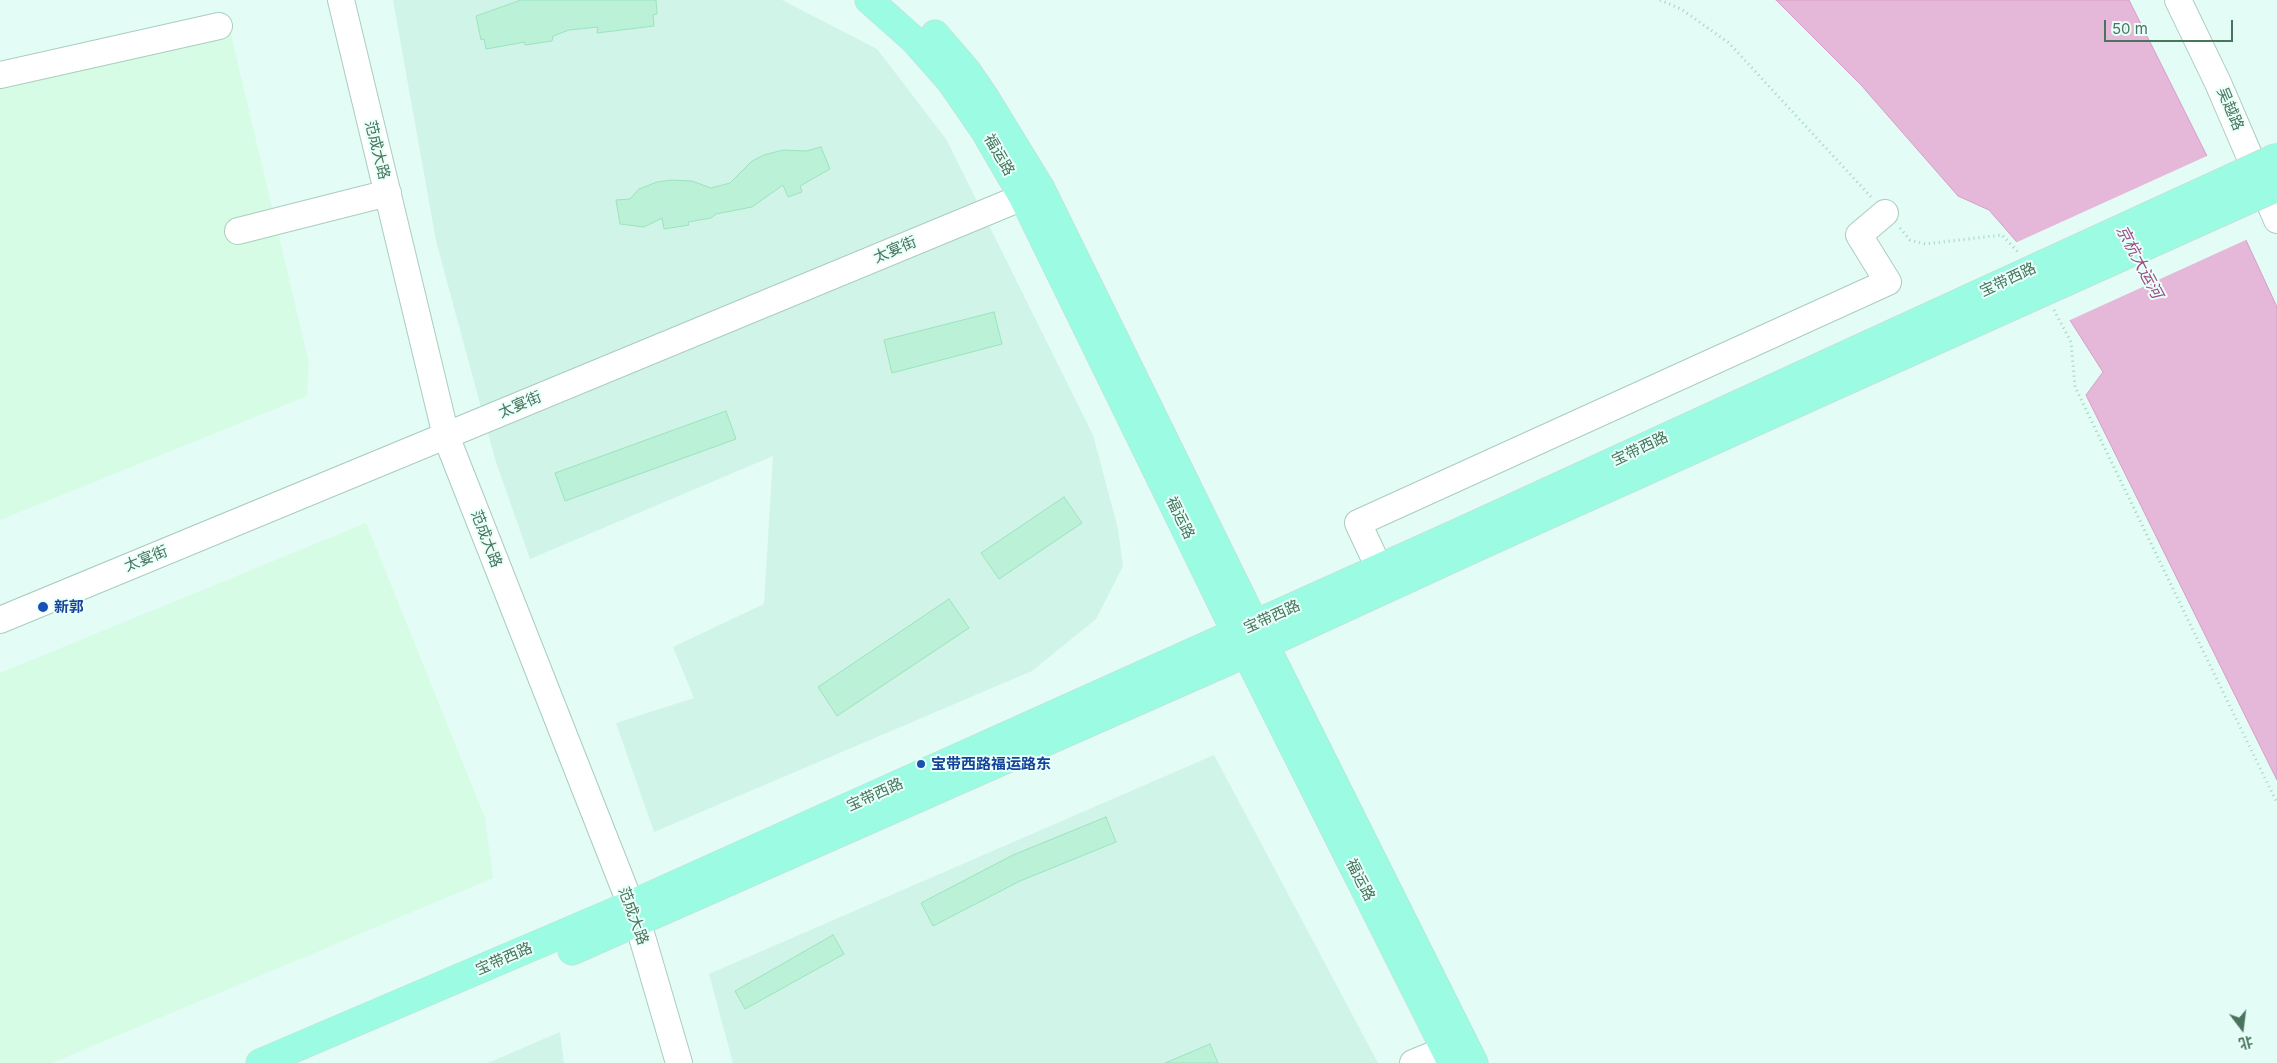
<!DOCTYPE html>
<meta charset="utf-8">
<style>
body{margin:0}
#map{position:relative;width:2277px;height:1063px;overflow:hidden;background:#e3fcf5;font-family:Inter,"Noto Sans SC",sans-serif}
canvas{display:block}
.north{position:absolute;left:2217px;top:1003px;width:50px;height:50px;-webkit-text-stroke:4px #e9fff9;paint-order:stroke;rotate:165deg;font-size:14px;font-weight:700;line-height:20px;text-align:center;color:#49745d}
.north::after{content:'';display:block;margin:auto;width:18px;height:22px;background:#49745d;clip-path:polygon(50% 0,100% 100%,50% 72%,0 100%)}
.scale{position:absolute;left:2104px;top:20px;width:129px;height:22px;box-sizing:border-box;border:2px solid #49745d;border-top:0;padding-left:6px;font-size:15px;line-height:18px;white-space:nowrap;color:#49745d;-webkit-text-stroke:4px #e9fff9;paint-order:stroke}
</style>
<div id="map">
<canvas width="2277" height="1063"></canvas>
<div class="north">北</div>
<div class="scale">50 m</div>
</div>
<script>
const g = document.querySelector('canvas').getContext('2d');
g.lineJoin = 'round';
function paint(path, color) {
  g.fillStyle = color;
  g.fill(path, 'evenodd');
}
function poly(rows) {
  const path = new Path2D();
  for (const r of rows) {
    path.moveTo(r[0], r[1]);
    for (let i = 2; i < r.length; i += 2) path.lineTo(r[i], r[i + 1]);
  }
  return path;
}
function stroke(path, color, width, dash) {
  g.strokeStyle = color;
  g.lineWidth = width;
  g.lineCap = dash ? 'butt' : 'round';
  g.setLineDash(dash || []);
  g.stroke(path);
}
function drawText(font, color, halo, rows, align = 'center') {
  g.font = font + ' Inter,"Noto Sans SC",sans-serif';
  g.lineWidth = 4;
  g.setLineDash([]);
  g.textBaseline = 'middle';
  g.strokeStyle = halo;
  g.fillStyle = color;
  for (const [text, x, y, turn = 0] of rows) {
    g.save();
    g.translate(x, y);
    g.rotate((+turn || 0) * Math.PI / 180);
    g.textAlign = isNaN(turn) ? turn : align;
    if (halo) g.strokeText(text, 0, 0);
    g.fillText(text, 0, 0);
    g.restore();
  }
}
const residential = poly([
 [393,0,782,0,877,49,946,139,1093,435,1118,529,1123,566,1096,619,1032,671,654,832,616,723,694,698,673,647,764,604,773,456,530,559,495,459,436,241],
 [1214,755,1378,1063,733,1063,709,974],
 [560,1032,564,1063,488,1063]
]);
const commercial = poly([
 [227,18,309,363,307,396,0,520,0,68],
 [366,523,485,818,493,878,52,1063,0,1063,0,673]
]);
const water = poly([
 [1776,0,2129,0,2206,154,2277,307,2277,780,2086,395,2103,372,2029,256,1989,210,1958,196,1861,85,1776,0]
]);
const pier = poly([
 [2209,155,2248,239,2068,321,2027,257,2015,243]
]);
const building = poly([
 [521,0,656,0,657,14,653,15,654,26,597,33,598,27,569,30,553,36,552,41,525,45,525,42,486,49,484,39,481,40,476,16,521,0],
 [821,147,830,169,800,186,802,192,788,197,783,185,752,207,716,214,711,218,688,222,689,225,664,229,662,218,644,227,620,224,616,200,630,199,639,189,657,182,671,180,692,181,711,188,730,183,752,161,764,155,783,150,806,151,821,147],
 [994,312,1002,344,892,373,884,340,994,312],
 [726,411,736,439,565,501,555,473,726,411],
 [1064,497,1082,523,999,579,981,553,1064,497],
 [949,599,969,628,837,716,818,687,949,599],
 [1106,817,1116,842,1020,881,933,926,921,903,1013,855,1106,817],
 [833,935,844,954,745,1009,735,991,833,935],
 [1210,1044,1218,1063,1165,1063,1210,1044]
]);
const path = poly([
 [1660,0,1681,9,1729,43,1872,198],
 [1900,228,1910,240,1925,244,2002,235,2019,253],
 [2054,310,2071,342,2075,387,2277,803]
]);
const minor = poly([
 [341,0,446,436,638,923,679,1063],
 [2178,0,2218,83,2277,220],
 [0,75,219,26],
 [238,231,388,193],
 [1379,568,1358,523,1888,282,1859,235,1885,213],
 [0,620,1023,197,1040,187],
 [1413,1063,1464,1042]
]);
const major = poly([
 [869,0,914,40,951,82,984,130,1023,197,1236,633,1452,1063],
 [935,34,967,71,986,99,1040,187,1265,645,1474,1063],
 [572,951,1247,653,1475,548],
 [260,1063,630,905,1466,529]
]);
const majorBridge = poly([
 [1466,529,2277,157],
 [1475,548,2277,187]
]);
const markers = [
 [43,607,6,"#1a4fb4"],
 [921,764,5,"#1a4fb4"]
];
const streetNames = [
 ["吴越路",2230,109,67],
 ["范成大路",377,150,76],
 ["福运路",999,155,60],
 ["太宴街",895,250,-23],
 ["宝带西路",2008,280,-25],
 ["太宴街",520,405,-23],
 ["宝带西路",1640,449,-25],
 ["福运路",1180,518,64],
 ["范成大路",486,539,69],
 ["太宴街",146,559,-22],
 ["宝带西路",1272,617,-24],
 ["宝带西路",875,795,-24],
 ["福运路",1360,880,63],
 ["范成大路",633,916,70],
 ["宝带西路",504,959,-23]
];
const transitNames = [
 ["新郭",54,607],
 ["宝带西路福运路东",931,764]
];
const waterNames = [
 ["京杭大运河",2139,262,62]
];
paint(residential, '#d1f4e8');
paint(commercial, '#d6fce6');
paint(water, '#e5b7d9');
stroke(water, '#d79ec7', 1);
paint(pier, '#e3fcf5');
paint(building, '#baf1d7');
stroke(building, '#9be4bf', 1);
stroke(minor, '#aacdbd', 28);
stroke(major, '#ccd8d2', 29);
stroke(path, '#9ed6ba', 3, [1, 4]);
stroke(minor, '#fff', 26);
stroke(major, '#9bfbe3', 28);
stroke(majorBridge, '#ccd8d2', 29, []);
stroke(majorBridge, '#9bfbe3', 28);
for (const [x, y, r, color] of markers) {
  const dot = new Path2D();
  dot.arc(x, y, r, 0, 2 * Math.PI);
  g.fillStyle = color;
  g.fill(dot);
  stroke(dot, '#e9fff9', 2);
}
drawText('15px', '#49745d', '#e9fff9', streetNames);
drawText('bold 15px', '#164399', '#e9fff9', transitNames, 'left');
drawText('italic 16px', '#9c4c85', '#e9fff9', waterNames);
</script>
